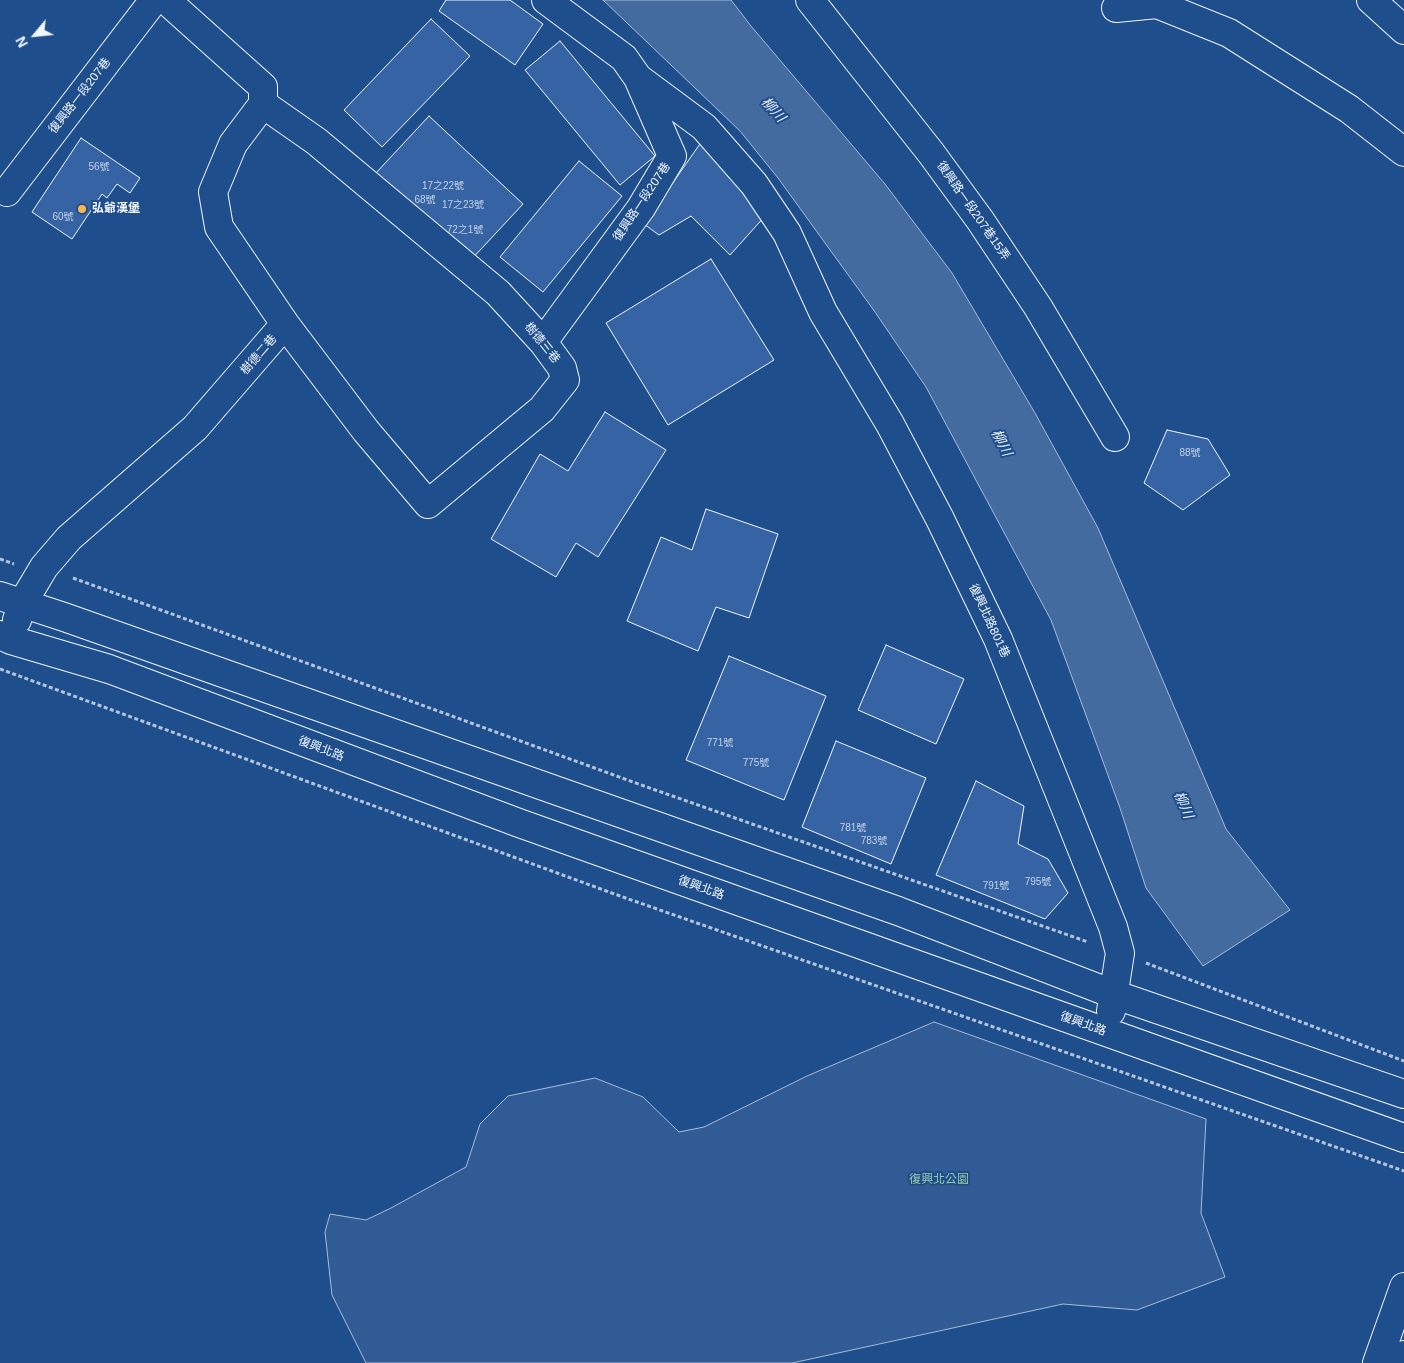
<!DOCTYPE html>
<meta charset="utf-8">
<style>
body{margin:0}
#map{position:relative;width:1404px;height:1363px;overflow:hidden;background:#1f4e8c;font-family:Helvetica,sans-serif}
canvas{display:block}
.north{position:absolute;left:10px;top:10px;width:50px;height:50px;-webkit-text-stroke:4px #1f4e8c;paint-order:stroke;rotate:242deg;font-size:14px;font-weight:700;line-height:20px;text-align:center;color:#f2f6ff}
.north::after{content:'';display:block;margin:auto;width:18px;height:22px;background:#f2f6ff;clip-path:polygon(50% 0,100% 100%,50% 72%,0 100%)}
</style>
<div id="map">
<canvas width="1404" height="1363"></canvas>
<div class="north">N</div>
</div>
<script>
const g = document.querySelector('canvas').getContext('2d');
g.lineJoin = 'round';
function paint(path, color) {
  g.fillStyle = color;
  g.fill(path, 'evenodd');
}
function poly(rows) {
  const path = new Path2D();
  for (const r of rows) {
    path.moveTo(r[0], r[1]);
    for (let i = 2; i < r.length; i += 2) path.lineTo(r[i], r[i + 1]);
  }
  return path;
}
function stroke(path, color, width, dash) {
  g.strokeStyle = color;
  g.lineWidth = width;
  g.lineCap = dash ? 'butt' : 'round';
  g.setLineDash(dash || []);
  g.stroke(path);
}
function drawText(font, color, halo, rows, align = 'center') {
  g.font = font + ' Helvetica,"Noto Sans TC",sans-serif';
  g.lineWidth = 4;
  g.setLineDash([]);
  g.textBaseline = 'middle';
  g.strokeStyle = halo;
  g.fillStyle = color;
  for (const [text, x, y, turn = 0] of rows) {
    g.save();
    g.translate(x, y);
    g.rotate((+turn || 0) * Math.PI / 180);
    g.textAlign = isNaN(turn) ? turn : align;
    if (halo) g.strokeText(text, 0, 0);
    g.fillText(text, 0, 0);
    g.restore();
  }
}
const green = poly([
 [934,1022,1206,1119,1201,1213,1225,1277,1137,1310,1063,1304,792,1363,366,1363,332,1295,325,1232,330,1214,366,1220,391,1208,466,1167,480,1124,508,1096,595,1078,643,1097,679,1132,704,1127,807,1076,934,1022]
]);
const water = poly([
 [603,0,731,0,751,26,885,184,952,273,1035,413,1098,528,1226,829,1290,910,1203,966,1146,888,1120,808,1051,620,926,387,875,312,778,178,740,131,603,0]
]);
const building = poly([
 [446,0,510,0,543,24,515,65,439,11,446,0],
 [431,19,470,56,382,147,344,110,431,19],
 [560,41,655,156,620,185,525,70,560,41],
 [429,116,523,204,469,262,375,174,429,116],
 [81,138,140,178,130,193,117,184,107,198,102,194,72,239,32,212,81,138],
 [702,141,766,215,730,255,691,216,659,235,644,224,702,141],
 [579,161,622,196,543,292,500,257,579,161],
 [711,259,774,360,668,425,606,323,711,259],
 [605,412,666,450,598,557,576,543,556,577,491,539,540,454,568,471,605,412],
 [1167,430,1208,439,1230,475,1183,510,1144,483,1167,430],
 [706,509,778,534,749,618,716,607,698,651,627,621,661,537,692,550,706,509],
 [886,645,964,679,936,744,858,710,886,645],
 [729,656,826,696,784,800,686,760,729,656],
 [836,741,926,778,891,864,802,827,836,741],
 [976,781,1024,806,1018,844,1048,859,1068,893,1045,919,936,875,976,781]
]);
const path = poly([
 [0,559,14,564],
 [73,578,644,786,1088,942],
 [0,669,620,896,1404,1171],
 [1146,963,1404,1061]
]);
const minor = poly([
 [810,0,931,153,980,220,1038,307,1115,437],
 [1116,8,1157,4,1229,33,1349,109,1404,152],
 [638,78,704,127,754,184,787,233,823,312,890,424,940,519,998,639,1113,927,1120,953,1111,1011],
 [263,104,316,141,498,293,543,342,562,368,565,380,542,409,428,504,366,431,285,324],
 [7,192,154,0],
 [543,342,641,208,672,156,638,78,624,58,546,0],
 [0,596,64,617,898,911,1113,994,1404,1094],
 [17,620,22,604,44,567,69,538,195,428,285,324,219,227,213,192,233,144,263,104,263,87,166,0],
 [0,635,11,640,109,669,519,823,1404,1138],
 [1377,1363,1404,1287],
 [1401,1363,1404,1355]
]);
const major = poly([
 [1371,0,1404,30]
]);
const markers = [
 [82,209,5,"#ffb74d"]
];
const numberNames = [
 ["56號",99,167],
 ["17之22號",443,186],
 ["68號",425,200],
 ["17之23號",463,205],
 ["60號",63,217],
 ["72之1號",465,230],
 ["88號",1190,453],
 ["771號",720,743],
 ["775號",756,763],
 ["781號",853,828],
 ["783號",874,841],
 ["795號",1038,882],
 ["791號",996,886]
];
const streetNames = [
 ["復興路一段207巷",80,96,-52],
 ["復興路一段207巷",642,202,-56],
 ["復興路一段207巷15弄",973,211,55],
 ["樹德三巷",542,343,51],
 ["樹德二巷",259,355,-49],
 ["復興北路801巷",989,621,65],
 ["復興北路",321,749,21],
 ["復興北路",701,888,20],
 ["復興北路",1083,1024,20]
];
const poiNames = [
 ["弘爺漢堡",92,209]
];
const parkNames = [
 ["復興北公園",939,1180]
];
const waterNames = [
 ["柳川",773,110,48],
 ["柳川",1001,443,63],
 ["柳川",1183,805,67]
];
paint(green, '#305b95');
stroke(green, '#a8bbd7', 1);
paint(water, '#446ba0');
stroke(water, '#a8bbd7', 1);
paint(building, '#3563a3');
stroke(building, '#f2f6ff', 1);
stroke(minor, '#f2f6ff', 30);
stroke(major, '#f2f6ff', 30);
stroke(path, '#b3c4dc', 3, [4, 2.5]);
stroke(minor, '#1f4e8c', 28);
stroke(major, '#1f4e8c', 28);
for (const [x, y, r, color] of markers) {
  const dot = new Path2D();
  dot.arc(x, y, r, 0, 2 * Math.PI);
  g.fillStyle = color;
  g.fill(dot);
  stroke(dot, '#1f4e8c', 2);
}
drawText('10px', '#c3d1e8', null, numberNames);
drawText('12px', '#f2f6ff', '#1f4e8c', streetNames);
drawText('bold 12px', '#f2f6ff', '#1f4e8c', poiNames, 'left');
drawText('12px', '#97c8a6', '#1f4e8c', parkNames);
drawText('italic 14px', '#f2f6ff', '#1f4e8c', waterNames);
</script>
